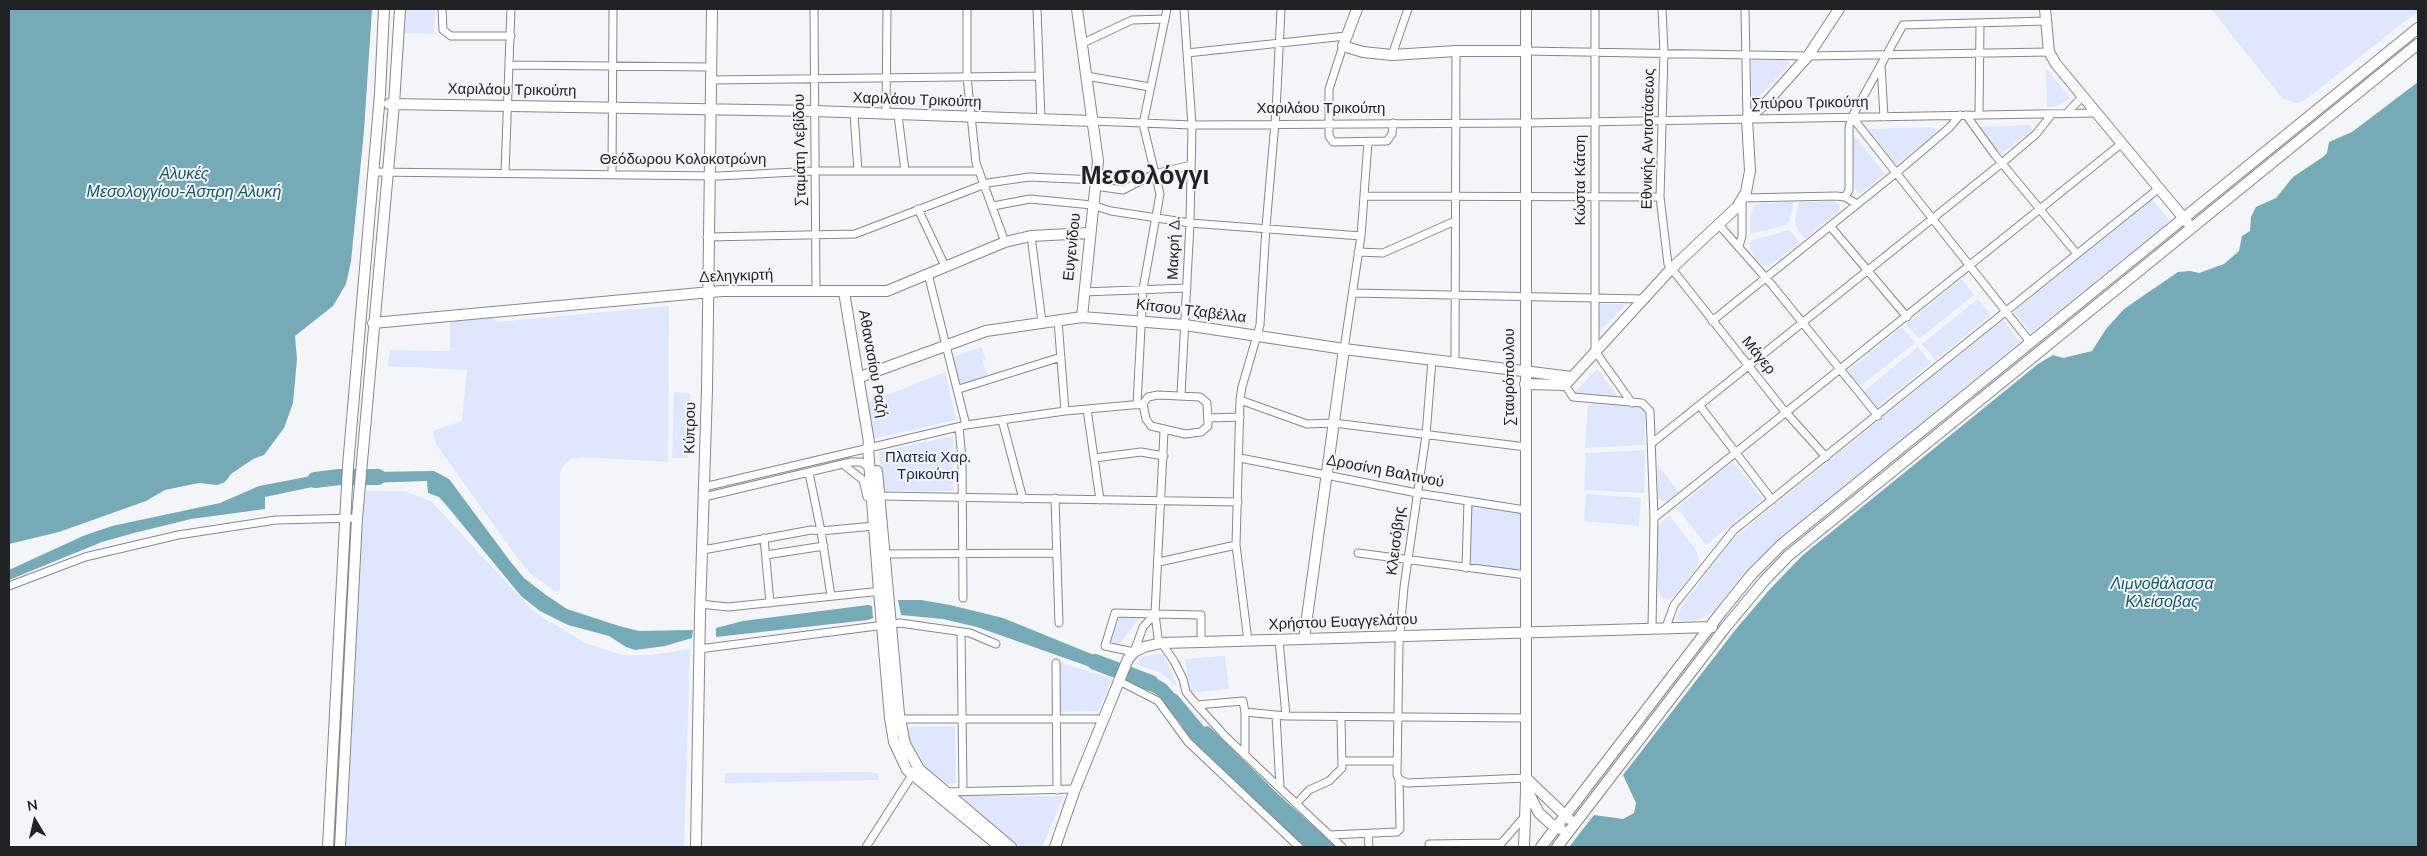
<!DOCTYPE html>
<meta charset="utf-8">
<style>
body{margin:0}
#map{position:relative;width:2427px;height:856px;overflow:hidden;background:#f4f5f8;font-family:"Nunito Sans",sans-serif}
canvas{display:block}
.frame{position:absolute;inset:0;border:10px solid #212223;pointer-events:none}
.north{position:absolute;left:10px;top:796px;width:50px;height:50px;-webkit-text-stroke:4px #f4f5f8;paint-order:stroke;rotate:351deg;font-size:14px;font-weight:700;line-height:20px;text-align:center;color:#212223}
.north::after{content:'';display:block;margin:auto;width:18px;height:22px;background:#212223;clip-path:polygon(50% 0,100% 100%,50% 72%,0 100%)}
</style>
<div id="map">
<canvas width="2427" height="856"></canvas>
<div class="frame"></div>
<div class="north">N</div>
</div>
<script>
const g = document.querySelector('canvas').getContext('2d');
g.lineJoin = 'round';
function paint(path, color) {
  g.fillStyle = color;
  g.fill(path, 'evenodd');
}
function poly(rows) {
  const path = new Path2D();
  for (const r of rows) {
    path.moveTo(r[0], r[1]);
    for (let i = 2; i < r.length; i += 2) path.lineTo(r[i], r[i + 1]);
  }
  return path;
}
function stroke(path, color, width, dash) {
  g.strokeStyle = color;
  g.lineWidth = width;
  g.lineCap = dash ? 'butt' : 'round';
  g.setLineDash(dash || []);
  g.stroke(path);
}
function drawText(font, color, halo, rows, align = 'center') {
  g.font = font + ' "Nunito Sans",sans-serif';
  g.lineWidth = 4;
  g.setLineDash([]);
  g.textBaseline = 'middle';
  g.strokeStyle = halo;
  g.fillStyle = color;
  for (const [text, x, y, turn = 0] of rows) {
    g.save();
    g.translate(x, y);
    g.rotate((+turn || 0) * Math.PI / 180);
    g.textAlign = isNaN(turn) ? turn : align;
    if (halo) g.strokeText(text, 0, 0);
    g.fillText(text, 0, 0);
    g.restore();
  }
}
const green = poly([
 [404,9,435,9,434,34,403,33],
 [2211,9,2418,9,2418,11,2305,100,2297,103,2283,99],
 [1751,60,1786,60,1790,63,1757,99,1752,96],
 [2048,70,2070,98,2055,107,2047,107,2046,70],
 [2031,125,2032,130,1999,155,1980,129,1981,127],
 [1931,127,1936,129,1935,134,1897,164,1894,163,1867,129],
 [1852,133,1885,174,1861,193,1857,193,1855,188],
 [2152,199,2170,221,2031,333,2014,312],
 [1833,201,1840,205,1839,211,1805,239,1797,228,1795,221,1799,202],
 [1794,202,1790,220,1786,225,1750,234,1751,213,1754,206,1761,203],
 [1788,230,1791,232,1800,243,1770,265,1763,265,1756,261,1751,251,1750,241],
 [1962,279,1974,295,1919,339,1906,324],
 [1978,299,1991,315,1935,360,1922,344],
 [1597,304,1623,304,1625,306,1597,333],
 [669,306,668,462,581,457,571,459,563,466,560,472,560,590,555,591,532,575,518,559,436,444,433,432,435,430,462,421,467,370,388,366,390,350,450,351,450,319,491,316,497,322],
 [2003,320,2020,342,1779,539,1753,564,1711,613,1699,620,1682,621,1675,618,1686,600,1736,536],
 [1902,327,1915,343,1859,387,1847,372],
 [981,347,986,359,982,360,987,376,959,385,953,357],
 [1918,347,1931,363,1876,408,1863,392],
 [1597,369,1617,395,1617,398,1575,396,1574,393],
 [945,372,956,420,872,439,867,403],
 [674,392,690,393,688,458,672,458],
 [1588,404,1646,406,1644,445,1585,448],
 [953,436,953,491,883,491,879,452],
 [1645,450,1644,493,1584,490,1586,453],
 [1733,462,1763,499,1706,545,1677,508],
 [1657,464,1679,492,1668,501,1662,501,1658,498],
 [362,491,405,491,432,502,533,611,585,643,623,655,651,655,690,649,684,847,344,847],
 [1586,494,1641,498,1639,526,1584,521],
 [1468,501,1525,510,1526,575,1467,568],
 [1669,515,1696,550,1699,560,1697,567,1675,596,1668,599,1661,597,1658,589,1658,525],
 [1119,617,1140,617,1118,646,1110,644],
 [1156,654,1163,654,1178,687,1161,673,1136,664,1142,657],
 [1225,656,1229,689,1190,693,1185,659],
 [1060,662,1112,679,1098,711,1059,712],
 [955,726,956,783,941,784,913,753,905,727],
 [871,772,878,774,878,780,725,783,725,773],
 [960,796,1062,796,1063,798,1042,847,1018,847,958,798]
]);
const water = poly([
 [9,9,372,9,364,131,351,261,346,284,333,306,295,336,297,359,293,403,284,428,264,455,253,459,231,474,225,482,217,485,199,483,165,490,146,501,59,532,9,544],
 [2418,82,2418,847,1569,847,1594,815,1623,819,1634,813,1636,803,1623,775,1736,629,1771,588,1803,555,2038,364,2053,355,2063,358,2092,351,2106,329,2124,309,2178,272,2190,271,2199,273,2224,264,2239,251,2242,236,2250,231,2251,217,2256,207,2276,198,2293,177,2323,157,2327,153,2329,142,2352,132],
 [337,471,336,482,265,497,265,509,191,519,134,533,102,542,9,580,9,570,83,536,112,526,220,503,259,486],
 [434,471,449,479,510,561,524,578,546,595,567,609,619,626,639,631,693,630,692,638,665,646,635,650,626,647,609,636,568,625,540,611,521,596,447,506,439,497,428,493,427,481,367,483,364,480,364,474,368,472],
 [898,600,921,600,950,605,1003,618,1116,664,1113,672,1096,669,977,627,943,619,901,615],
 [868,605,872,606,873,618,868,620,716,637,716,628,743,621],
 [1133,670,1147,673,1166,684,1193,714,1191,716,1192,722,1197,721,1199,725,1192,728,1188,717,1181,722,1179,720,1160,697,1130,678],
 [1186,723,1191,730,1208,726,1213,730,1279,795,1337,847,1304,847,1190,738,1182,727,1182,724]
]);
const river = poly([
 [315,480,339,477,378,477],
 [1095,662,1151,683],
 [1172,701,1209,745]
]);
const street = poly([
 [442,9,443,30,451,36,511,36],
 [814,9,816,292],
 [967,9,967,77,976,163,1005,242],
 [1037,9,1041,120],
 [1595,9,1595,351,1632,403],
 [1662,9,1664,52,1660,197,1668,264,1782,408,1826,457],
 [1745,9,1747,119],
 [1081,44,1132,20,1165,19],
 [1343,46,1329,89,1329,136,1333,142,1387,141,1392,134,1393,123],
 [1525,51,1808,56,2049,52],
 [1187,53,1346,36],
 [1392,55,1408,9],
 [511,65,710,67],
 [1881,65,1884,117],
 [1086,76,1150,87],
 [710,80,1039,76],
 [2067,113,2082,97],
 [854,114,858,171],
 [886,115,887,9],
 [898,115,905,171],
 [1966,115,1995,155,2077,254],
 [1979,115,1980,23],
 [1852,117,2030,342],
 [1092,121,1192,125,1525,123,2095,113],
 [373,172,719,176,814,171,979,171],
 [505,173,511,9],
 [612,174,613,9],
 [1095,186,1123,190,1154,174,1191,165],
 [1364,196,1660,197],
 [1845,197,1849,190,1849,127,1853,115,1903,25,2046,21],
 [1744,198,1836,196,1845,197,1857,204],
 [993,206,1030,199,1092,205,1111,211,1190,223,1361,236],
 [918,209,945,266],
 [1720,226,1772,285,1878,416],
 [1830,226,1907,317],
 [1031,236,1042,322],
 [707,237,855,234,988,183,1029,177,1096,180],
 [1739,246,1742,236,1742,201],
 [1358,252,1383,253,1455,221],
 [928,274,966,425],
 [1084,292,1187,288],
 [1353,293,1642,299],
 [1058,321,1065,411],
 [1712,321,1896,173,1949,128,1960,115],
 [1344,349,1361,236,1368,142],
 [1432,360,1426,435,1404,587,1399,645,1397,775,1399,779,1407,783,1526,778],
 [1455,363,1456,51],
 [1565,385,1573,397,1642,403,1650,411,1654,518,1652,628],
 [959,389,1061,357],
 [1158,395,1200,397,1207,403,1208,426,1201,432,1185,434,1151,426,1146,419,1143,404,1148,397,1158,395],
 [1181,395,1190,223,1192,125,1184,9],
 [1240,400,1307,424,1334,423,1526,447],
 [1137,405,1143,289,1160,194,1143,124,1167,9],
 [1700,406,1772,500],
 [1087,409,1100,500],
 [1209,418,1240,417],
 [1002,420,1023,499],
 [959,427,962,459,963,598],
 [1164,431,1155,614,1158,638,1174,661,1183,679,1186,692,1197,705,1226,737,1342,847],
 [1652,443,2002,163,2036,134,2052,114],
 [1094,458,1141,452,1164,456],
 [1240,458,1417,493,1525,510],
 [844,465,863,480,867,497],
 [809,473,821,531,874,526],
 [704,487,966,425,1065,411,1143,404],
 [880,496,1238,502],
 [704,497,851,462,861,462,870,468],
 [1055,498,1059,623],
 [1654,518,2121,144],
 [764,538,770,603],
 [703,550,811,530,821,531,831,596],
 [1358,553,1526,575],
 [884,554,1056,553],
 [766,555,824,546],
 [1159,562,1236,545],
 [1466,568,1468,501],
 [9,586,85,557,178,535,276,520,357,518],
 [700,604,728,607,882,591],
 [1155,614,1143,627,1134,652,1105,646,1115,613,1155,614,1201,615,1201,642],
 [1666,627,1674,605,1734,530,2158,189],
 [961,632,963,790],
 [1279,640,1286,716,1527,718],
 [1248,641,1236,545,1240,400,1242,387,1260,325,1266,227,1276,111,1281,9],
 [699,649,900,623,970,633,996,644],
 [1056,663,1057,790],
 [1119,681,1158,701,1188,742,1299,847],
 [1197,705,1243,701,1245,712,1286,716],
 [1276,715,1280,787],
 [900,719,1104,719],
 [1245,755,1245,712],
 [1343,761,1397,761],
 [945,792,1075,789],
 [1297,803,1309,790,1329,781,1342,768,1341,717],
 [1368,834,1369,847],
 [1330,835,1397,832,1400,829,1399,779],
 [1429,844,1501,843],
 [1499,846,1525,816],
 [866,847,914,772]
]);
const secondary = poly([
 [1077,9,1098,161,1082,317],
 [1357,9,1343,46,1363,52,1392,55,1456,51,1525,51],
 [1526,9,1526,788,1539,813,1550,823,1561,829],
 [2045,9,2049,52,2056,64,2187,222],
 [389,104,814,111,1092,121],
 [844,292,869,442,868,448,879,591,890,718,894,742,907,770,1000,847],
 [373,323,722,291,887,291,1005,242,1031,236,1089,233],
 [860,377,986,331,1082,317,1185,325,1344,349,1572,377],
 [1525,384,1565,385,1671,269,1737,207,1746,192,1750,171,1747,119,1766,103,1808,56,1839,9],
 [877,471,899,714,905,744,919,769,1011,847],
 [1304,639,1344,349],
 [1526,778,1569,819],
 [328,847,348,466,380,94,384,9],
 [340,847,357,518,394,104,400,9],
 [696,847,700,614,707,389,712,9],
 [1055,847,1075,789,1128,659,1134,652,1144,647,1161,643,1201,642,1712,627],
 [1524,847,1526,791],
 [1541,847,1722,611,1752,574,1781,545,2418,28],
 [1557,847,1725,628,1764,581,1788,556,2418,44]
]);
const streetNames = [
 ["Χαριλάου Τρικούπη",512,91,1],
 ["Χαριλάου Τρικούπη",917,101,2],
 ["Σπύρου Τρικούπη",1810,104,-1],
 ["Χαριλάου Τρικούπη",1321,109],
 ["Εθνικής Αντιστάσεως",1649,139,-89],
 ["Σταμάτη Λεβίδου",801,150,-91],
 ["Θεόδωρου Κολοκοτρώνη",683,160],
 ["Κώστα Κάτση",1581,180,-90],
 ["Ευγενίδου",1073,247,-84],
 ["Μακρή Δ.",1175,248,-88],
 ["Δεληγκιρτή",736,277,-2],
 ["Κίτσου Τζαβέλλα",1191,312,7],
 ["Μάγερ",1758,356,51],
 ["Αθανασίου Ραζή",872,364,80],
 ["Σταυρόπουλου",1510,377,-90],
 ["Κύπρου",691,428,-89],
 ["Δροσίνη Βαλτινού",1385,472,11],
 ["Κλεισόβης",1397,541,-83],
 ["Χρήστου Ευαγγελάτου",1343,623,-2]
];
const parkNames = [
 ["Πλατεία Χαρ.",928,458],
 ["Τρικούπη",928,475]
];
const waterNames = [
 ["Αλυκές",184,175],
 ["Μεσολογγίου-Άσπρη Αλυκή",184,193],
 ["Λιμνοθάλασσα",2162,585],
 ["Κλείσοβας",2162,603]
];
const townNames = [
 ["Μεσολόγγι",1145,178]
];
paint(green, '#dee7fd');
paint(water, '#76aab7');
stroke(river, '#76aab7', 16);
stroke(street, '#87888a', 9);
stroke(secondary, '#87888a', 12);
stroke(street, '#fff', 7);
stroke(secondary, '#fff', 10);
drawText('15px', '#212223', '#f4f5f8', streetNames);
drawText('15px', '#172756', '#f4f5f8', parkNames);
drawText('italic 16px', '#0f5967', '#f4f5f8', waterNames);
drawText('bold 25px', '#212223', '#f4f5f8', townNames);
</script>
